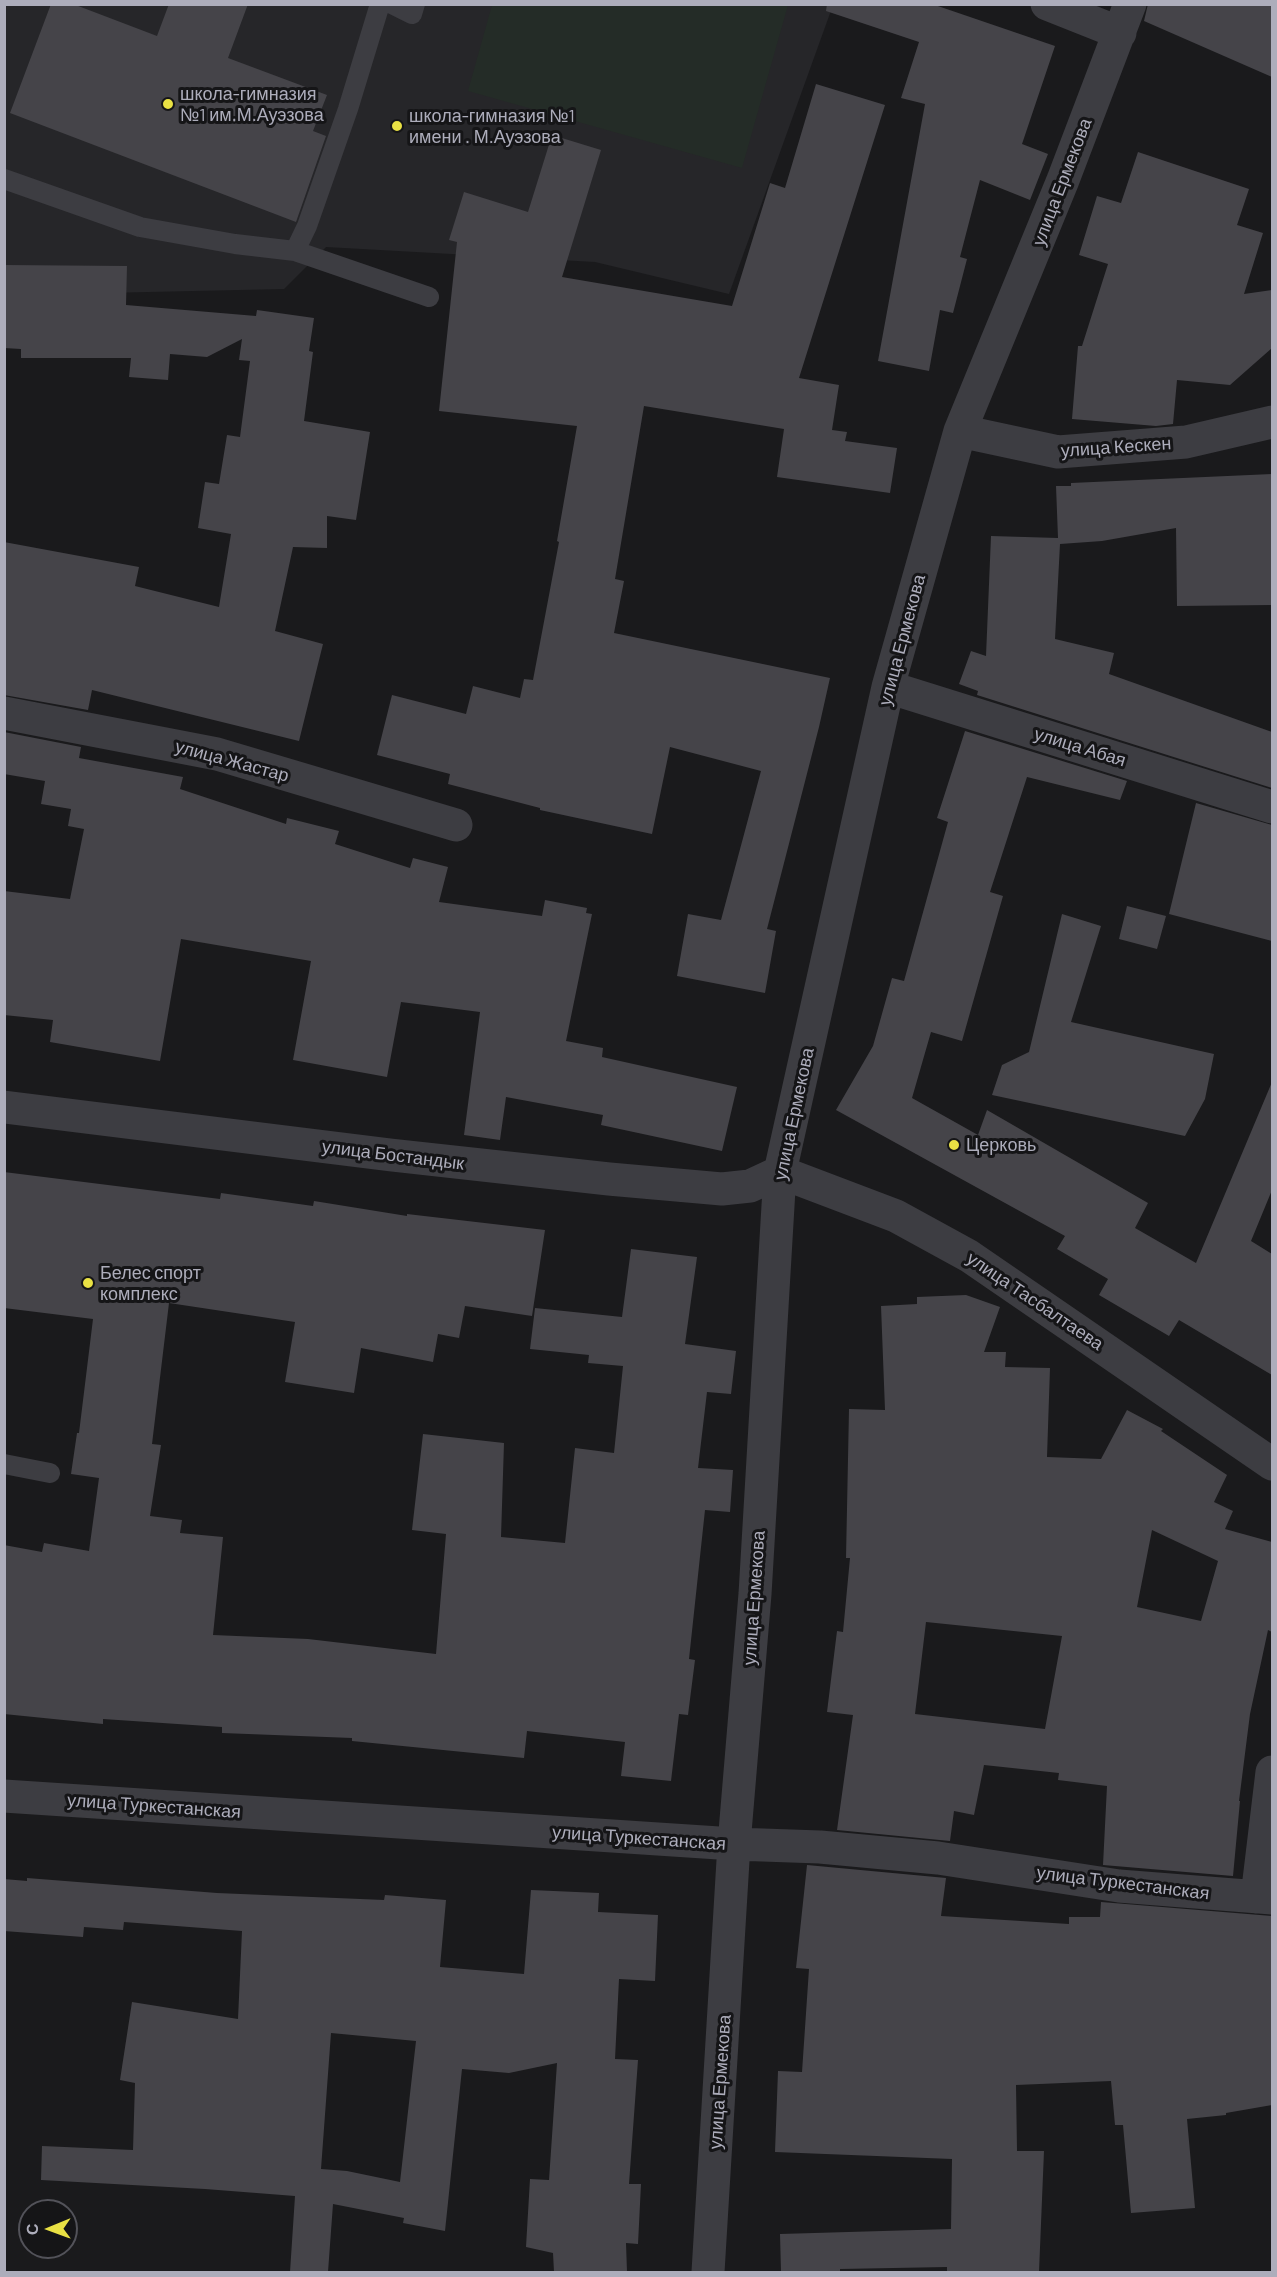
<!DOCTYPE html>
<meta charset="utf-8">
<style>
body{margin:0}
#map{position:relative;width:1277px;height:2277px;overflow:hidden;background:#1a1a1c;font-family:Barlow,sans-serif}
canvas{display:block}
.frame{position:absolute;inset:0;border:6px solid #adadbb;pointer-events:none}
.north{position:absolute;left:18px;top:2199px;width:60px;height:60px;box-sizing:border-box;background:#151517;border:2px solid #525259;border-radius:50%;rotate:269deg;font-size:16px;font-weight:700;line-height:24px;text-align:center;color:#adadbb}
.north::after{content:'';display:block;margin:auto;width:21px;height:27px;background:#e9e144;clip-path:polygon(50% 0,100% 100%,50% 72%,0 100%)}
</style>
<div id="map">
<canvas width="1277" height="2277"></canvas>
<div class="frame"></div>
<div class="north">С</div>
</div>
<script>
const g = document.querySelector('canvas').getContext('2d');
g.lineJoin = 'round';
function paint(path, color) {
  g.fillStyle = color;
  g.fill(path, 'evenodd');
}
function poly(rows) {
  const path = new Path2D();
  for (const r of rows) {
    path.moveTo(r[0], r[1]);
    for (let i = 2; i < r.length; i += 2) path.lineTo(r[i], r[i + 1]);
  }
  return path;
}
function stroke(path, color, width, dash) {
  g.strokeStyle = color;
  g.lineWidth = width;
  g.lineCap = dash ? 'butt' : 'round';
  g.setLineDash(dash || []);
  g.stroke(path);
}
function drawText(font, color, halo, rows, align = 'center') {
  g.font = font + ' Barlow,sans-serif';
  g.lineWidth = 6;
  g.setLineDash([]);
  g.textBaseline = 'middle';
  g.strokeStyle = halo;
  g.fillStyle = color;
  for (const [text, x, y, turn = 0] of rows) {
    g.save();
    g.translate(x, y);
    g.rotate((+turn || 0) * Math.PI / 180);
    g.textAlign = isNaN(turn) ? turn : align;
    if (halo) g.strokeText(text, 0, 0);
    g.fillText(text, 0, 0);
    g.restore();
  }
}
const built = poly([
 [4,5,833,5,729,294,595,262,326,247,284,289,13,295,4,294]
]);
const green = poly([
 [492,5,788,5,742,168,468,91]
]);
const building = poly([
 [51,4,73,4,157,36,169,4,248,4,228,58,327,95,313,131,326,136,296,222,10,113],
 [827,4,932,4,1055,46,1022,144,1048,154,1030,200,980,180,960,257,967,259,953,313,940,310,929,371,878,361,925,104,901,98,919,42,826,11],
 [1148,4,1272,4,1272,77,1144,21],
 [816,84,885,105,799,378,839,385,832,430,847,432,845,441,897,448,890,493,777,477,784,429,644,406,615,579,624,581,614,633,830,678,819,727,767,929,776,931,765,993,677,976,688,914,721,920,761,771,670,747,652,834,540,810,540,808,448,784,450,774,377,755,392,695,466,714,473,686,520,698,524,679,533,680,559,542,557,541,577,426,439,411,457,242,449,240,464,192,528,212,552,135,601,150,562,277,732,306,770,183,785,188],
 [1138,152,1249,189,1237,225,1263,233,1244,294,1272,290,1272,348,1230,385,1177,380,1173,424,1156,426,1072,419,1078,346,1082,346,1108,264,1079,255,1097,196,1121,203],
 [4,265,127,266,126,305,256,316,257,310,314,318,309,351,313,352,304,421,370,432,356,520,327,516,327,548,293,547,275,631,323,644,299,741,92,690,88,710,4,695,4,542,139,567,135,586,219,607,231,534,198,528,205,482,219,484,227,435,240,437,250,361,239,360,242,339,207,357,170,354,168,380,129,377,131,358,21,358,21,349,4,348],
 [1272,474,1272,605,1177,606,1176,528,1102,541,1060,544,1055,639,1114,653,1109,674,1272,732,1272,788,977,695,978,691,959,684,971,651,986,656,991,536,1058,538,1056,486,1071,486,1071,483],
 [965,731,1127,781,1120,800,1027,777,990,892,1003,896,962,1041,931,1032,912,1098,978,1135,987,1110,1148,1203,1135,1228,1196,1263,1272,1082,1272,1190,1251,1241,1272,1254,1272,1375,1179,1320,1169,1336,1099,1295,1108,1279,1057,1249,1065,1236,836,1110,873,1046,892,978,904,981,948,822,937,818],
 [4,732,81,747,79,758,183,777,180,789,286,824,287,818,339,831,335,844,410,868,413,858,448,867,439,902,542,916,545,900,587,908,586,913,592,914,566,1041,603,1048,602,1057,737,1087,722,1151,601,1125,603,1115,506,1097,500,1140,464,1135,480,1012,401,1002,387,1077,293,1060,311,961,181,939,160,1061,50,1042,53,1020,4,1015,4,891,70,899,84,829,68,826,71,809,41,804,45,781,4,774],
 [1196,803,1272,825,1272,941,1169,914],
 [1127,906,1166,916,1157,949,1119,939],
 [1062,914,1101,926,1071,1022,1214,1054,1205,1099,1185,1136,992,1095,1002,1065,1029,1052],
 [4,1172,220,1199,221,1193,313,1206,314,1201,407,1216,407,1214,545,1230,532,1316,465,1306,459,1338,438,1334,433,1362,361,1348,354,1393,285,1382,295,1322,169,1303,152,1444,161,1445,150,1516,182,1520,180,1533,223,1537,213,1635,308,1639,436,1654,446,1534,412,1530,423,1434,504,1443,501,1537,565,1543,575,1448,614,1453,623,1366,588,1363,589,1355,530,1349,535,1308,622,1317,631,1249,697,1257,685,1344,736,1351,731,1394,707,1392,698,1468,733,1470,730,1512,705,1510,689,1659,695,1660,688,1715,679,1714,671,1781,621,1776,625,1742,527,1731,524,1758,352,1741,352,1738,222,1733,222,1727,103,1719,103,1724,4,1714,4,1545,42,1552,44,1543,89,1551,99,1478,71,1474,77,1433,79,1433,93,1319,4,1308],
 [966,1295,1000,1307,984,1352,1006,1352,1005,1367,1050,1368,1047,1457,1101,1459,1127,1410,1163,1429,1161,1431,1227,1475,1214,1502,1233,1511,1225,1529,1272,1542,1272,1632,1268,1630,1250,1714,1239,1801,1240,1801,1233,1876,1103,1865,1107,1786,1058,1780,1059,1773,984,1765,974,1815,954,1811,950,1841,837,1830,853,1715,827,1712,837,1631,843,1632,850,1558,846,1558,849,1409,885,1410,881,1306,917,1304,917,1297],
 [1152,1530,1218,1561,1201,1621,1137,1607],
 [926,1622,1062,1636,1045,1729,915,1714],
 [807,1865,946,1878,941,1916,1069,1924,1069,1917,1100,1917,1101,1902,1272,1916,1272,2105,1226,2113,1226,2115,1187,2119,1195,2208,1131,2213,1123,2125,1115,2125,1111,2081,1016,2085,1017,2151,1044,2151,1039,2272,947,2272,947,2267,840,2269,840,2272,781,2272,780,2234,951,2229,952,2159,775,2152,778,2071,802,2072,809,1969,796,1968],
 [27,1878,217,1893,384,1900,385,1895,446,1900,440,1967,524,1974,531,1890,599,1893,598,1912,658,1915,655,1981,619,1979,615,2059,638,2060,629,2184,641,2184,638,2244,626,2243,627,2272,554,2272,553,2253,526,2247,530,2179,549,2180,557,2063,509,2073,462,2069,445,2231,403,2223,404,2218,333,2204,328,2272,290,2272,295,2196,205,2189,41,2180,42,2146,133,2150,135,2083,120,2080,132,2002,238,2019,242,1931,124,1922,123,1930,84,1927,83,1937,4,1931,4,1879,27,1881],
 [331,2033,416,2041,400,2182,347,2171,321,2169]
]);
const service = poly([
 [392,4,412,14,415,4],
 [4,179,140,227,235,244,295,251,429,297],
 [295,251,307,226,348,109,380,4],
 [4,1464,50,1473]
]);
const minor = poly([
 [1047,4,1120,33],
 [960,431,1058,452,1186,442,1272,422],
 [888,687,1272,807],
 [4,713,217,754,456,825],
 [4,1107,391,1155,609,1179,722,1189,750,1186,780,1172,896,1216,969,1256,1272,1464],
 [4,1796,734,1844,820,1847,938,1858,1119,1886,1272,1898],
 [1257,1897,1272,1772],
 [708,2272,734,1844,755,1594,780,1172,888,687,960,431,1063,180,1130,4]
]);
const markers = [
 [168,104,6,"#e9e144"],
 [397,126,6,"#e9e144"],
 [954,1145,6,"#e9e144"],
 [88,1283,6,"#e9e144"]
];
const poiNames = [
 ["школа-гимназия",180,94],
 ["№1 им.М.Ауэзова",180,115],
 ["школа-гимназия №1",409,116],
 ["имени . М.Ауэзова",409,137],
 ["Церковь",966,1145],
 ["Белес спорт",100,1273],
 ["комплекс",100,1294]
];
const streetNames = [
 ["улица Ермекова",1062,182,-69],
 ["улица Кескен",1116,447,-4],
 ["улица Ермекова",902,640,-75],
 ["улица Абая",1080,747,17],
 ["улица Жастар",232,761,15],
 ["улица Ермекова",794,1114,-78],
 ["улица Бостандык",393,1155,7],
 ["улица Тасбалтаева",1035,1301,34],
 ["улица Ермекова",754,1598,-86],
 ["улица Туркестанская",154,1806,4],
 ["улица Туркестанская",639,1838,4],
 ["улица Туркестанская",1123,1883,7],
 ["улица Ермекова",720,2082,-86]
];
paint(built, '#262629');
paint(green, '#242c27');
paint(building, '#454449');
stroke(service, '#3d3d42', 20);
stroke(minor, '#3d3d42', 33);
for (const [x, y, r, color] of markers) {
  const dot = new Path2D();
  dot.arc(x, y, r, 0, 2 * Math.PI);
  g.fillStyle = color;
  g.fill(dot);
  stroke(dot, '#151517', 2);
}
drawText('18px', '#adadbb', '#151517', poiNames, 'left');
drawText('18px', '#adadbb', '#151517', streetNames);
</script>
